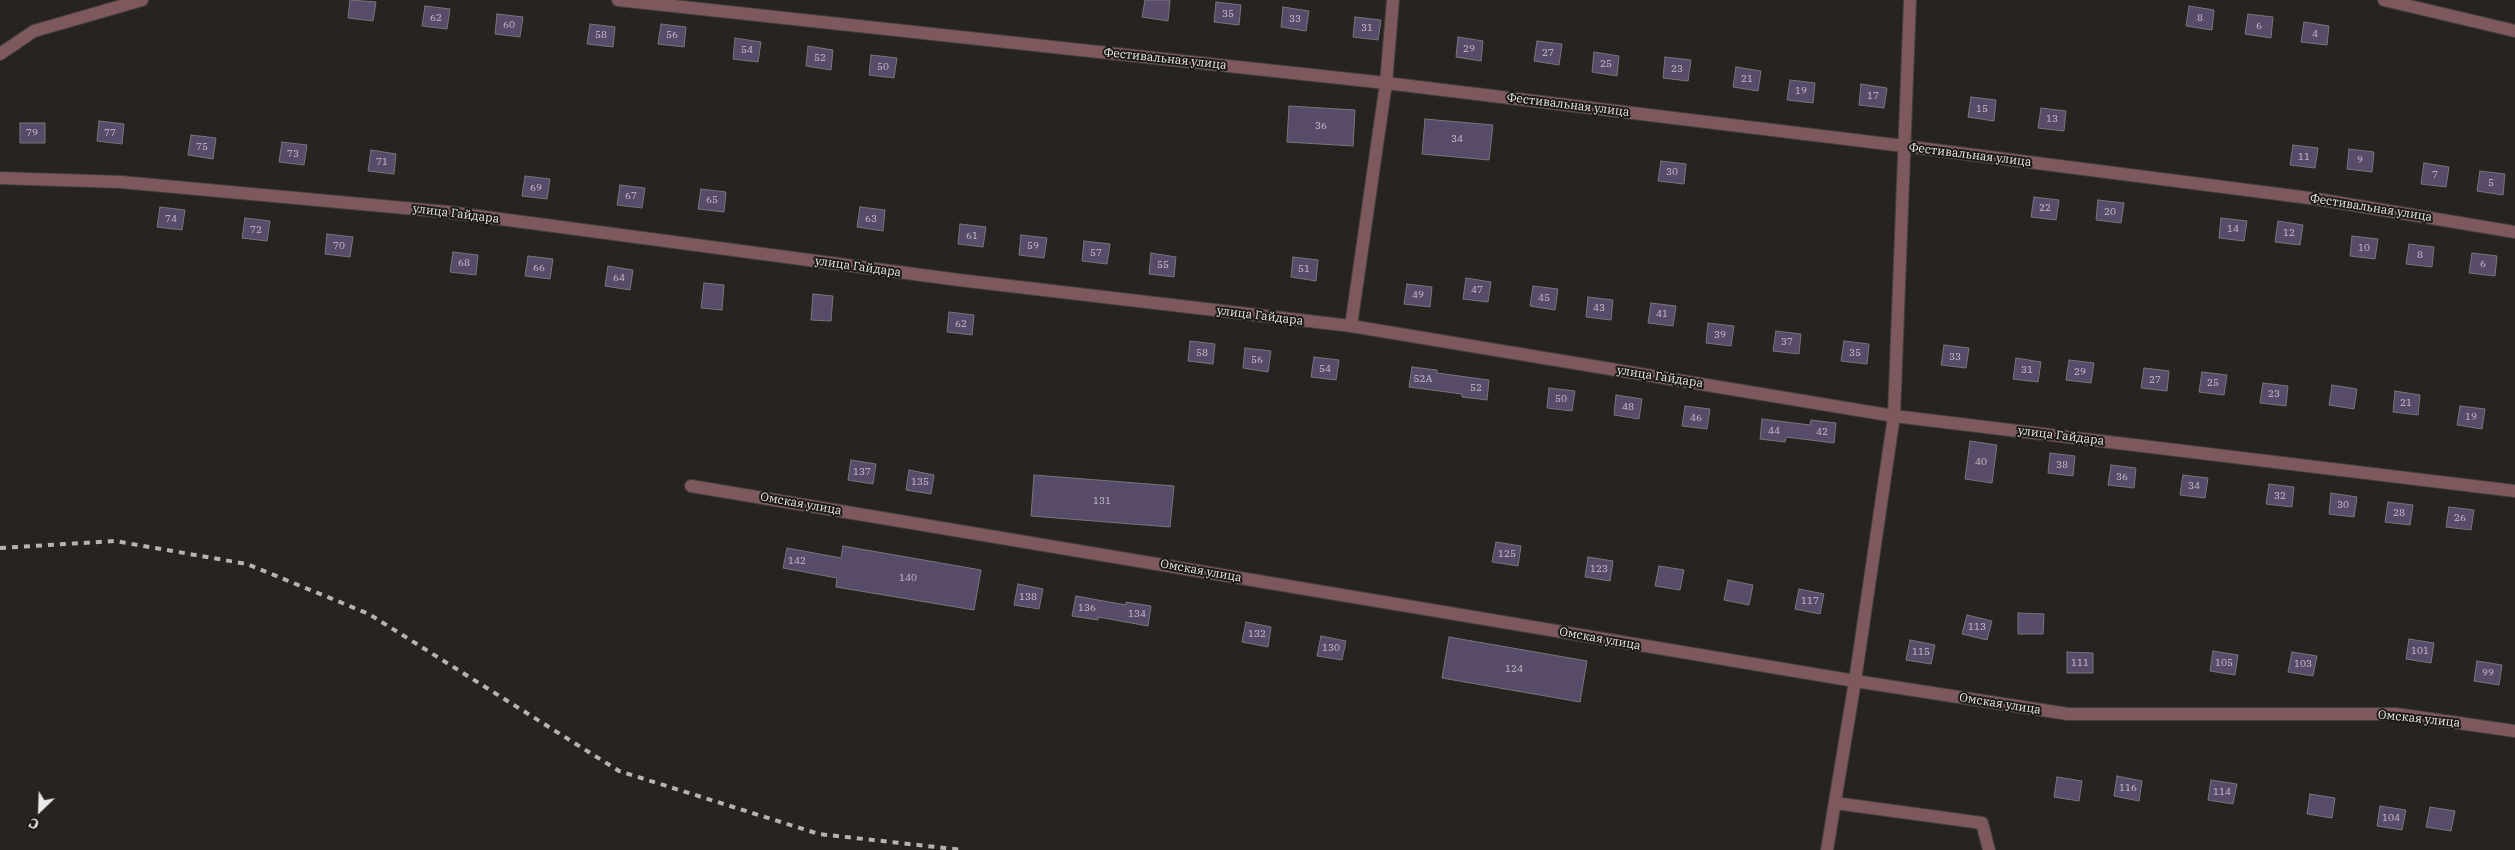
<!DOCTYPE html>
<meta charset="utf-8">
<style>
body{margin:0}
#map{position:relative;width:2515px;height:850px;overflow:hidden;background:#262321;font-family:"IBM Plex Serif",serif}
canvas{display:block}
.north{position:absolute;left:15px;top:785px;width:50px;height:50px;-webkit-text-stroke:4px #1c1a17;paint-order:stroke;rotate:204deg;font-size:14px;font-weight:700;line-height:20px;text-align:center;color:#eceae9}
.north::after{content:'';display:block;margin:auto;width:18px;height:22px;background:#eceae9;clip-path:polygon(50% 0,100% 100%,50% 72%,0 100%)}
</style>
<div id="map">
<canvas width="2515" height="850"></canvas>
<div class="north">С</div>
</div>
<script>
const g = document.querySelector('canvas').getContext('2d');
g.lineJoin = 'round';
function paint(path, color) {
  g.fillStyle = color;
  g.fill(path, 'evenodd');
}
function poly(rows) {
  const path = new Path2D();
  for (const r of rows) {
    path.moveTo(r[0], r[1]);
    for (let i = 2; i < r.length; i += 2) path.lineTo(r[i], r[i + 1]);
  }
  return path;
}
function stroke(path, color, width, dash) {
  g.strokeStyle = color;
  g.lineWidth = width;
  g.lineCap = dash ? 'butt' : 'round';
  g.setLineDash(dash || []);
  g.stroke(path);
}
function drawText(font, color, halo, rows, align = 'center') {
  g.font = font + ' "IBM Plex Serif",serif';
  g.lineWidth = 4;
  g.setLineDash([]);
  g.textBaseline = 'middle';
  g.strokeStyle = halo;
  g.fillStyle = color;
  for (const [text, x, y, turn = 0] of rows) {
    g.save();
    g.translate(x, y);
    g.rotate((+turn || 0) * Math.PI / 180);
    g.textAlign = isNaN(turn) ? turn : align;
    if (halo) g.strokeText(text, 0, 0);
    g.fillText(text, 0, 0);
    g.restore();
  }
}
const building = poly([
 [350,0,376,2,373,21,348,18,350,0],
 [1145,0,1170,0,1168,21,1142,17,1145,0],
 [1216,2,1241,5,1239,25,1214,22,1216,2],
 [425,6,450,9,447,29,422,26,425,6],
 [2189,6,2214,10,2212,30,2186,26,2189,6],
 [1283,7,1309,11,1306,31,1281,27,1283,7],
 [497,14,523,17,520,37,495,34,497,14],
 [2248,14,2273,17,2271,38,2245,34,2248,14],
 [1355,17,1381,20,1378,40,1353,37,1355,17],
 [2304,22,2329,26,2327,45,2301,42,2304,22],
 [590,24,615,27,613,47,587,44,590,24],
 [661,24,686,27,684,47,658,44,661,24],
 [1458,37,1483,41,1481,61,1456,57,1458,37],
 [735,38,761,42,758,62,733,59,735,38],
 [1537,41,1562,44,1559,65,1534,61,1537,41],
 [808,46,833,50,831,70,806,66,808,46],
 [1594,52,1619,56,1617,76,1592,72,1594,52],
 [871,55,897,58,894,78,869,75,871,55],
 [1665,57,1691,60,1688,81,1663,78,1665,57],
 [1736,67,1761,71,1758,91,1733,87,1736,67],
 [1790,80,1815,83,1813,103,1787,100,1790,80],
 [1861,84,1887,88,1884,108,1859,105,1861,84],
 [1971,97,1996,100,1994,121,1968,117,1971,97],
 [1289,106,1355,110,1353,146,1287,142,1289,106],
 [2041,108,2066,111,2064,131,2038,128,2041,108],
 [1425,119,1493,125,1489,160,1422,154,1425,119],
 [99,121,124,124,122,144,97,141,99,121],
 [20,123,45,123,45,143,20,143,20,123],
 [191,135,216,138,213,159,188,155,191,135],
 [282,142,307,145,304,165,279,162,282,142],
 [2293,145,2318,148,2315,168,2290,165,2293,145],
 [2349,149,2374,152,2372,172,2347,169,2349,149],
 [371,150,396,154,394,174,368,171,371,150],
 [1661,161,1686,164,1684,184,1658,181,1661,161],
 [2424,163,2449,167,2446,187,2421,184,2424,163],
 [2480,171,2505,174,2503,195,2477,191,2480,171],
 [525,176,550,179,547,199,522,196,525,176],
 [620,185,645,188,642,208,617,205,620,185],
 [701,189,726,192,724,212,698,209,701,189],
 [2034,197,2059,200,2056,220,2031,217,2034,197],
 [2098,200,2124,203,2121,223,2096,220,2098,200],
 [160,207,185,210,182,230,157,227,160,207],
 [860,207,885,210,883,231,857,227,860,207],
 [245,218,270,221,267,241,242,238,245,218],
 [2221,218,2247,221,2244,241,2219,238,2221,218],
 [2278,221,2303,225,2300,245,2275,242,2278,221],
 [960,224,986,227,983,247,958,244,960,224],
 [327,234,353,237,350,257,325,254,327,234],
 [1021,235,1047,238,1044,258,1019,255,1021,235],
 [2352,236,2378,239,2375,259,2350,256,2352,236],
 [1084,241,1110,244,1107,264,1082,261,1084,241],
 [2409,244,2434,247,2432,267,2406,264,2409,244],
 [453,252,478,255,476,275,450,272,453,252],
 [1151,253,1176,257,1174,277,1149,274,1151,253],
 [2472,253,2497,256,2495,276,2469,273,2472,253],
 [528,256,553,259,550,279,525,276,528,256],
 [1293,257,1318,260,1316,281,1291,277,1293,257],
 [608,266,633,270,630,290,605,286,608,266],
 [1466,278,1491,282,1488,302,1463,299,1466,278],
 [704,283,724,285,722,310,701,308,704,283],
 [1407,284,1432,287,1430,307,1404,304,1407,284],
 [1533,286,1558,289,1555,310,1530,306,1533,286],
 [813,294,833,296,831,321,811,320,813,294],
 [1588,297,1613,300,1611,320,1586,317,1588,297],
 [1651,303,1676,306,1673,326,1648,323,1651,303],
 [949,312,974,315,972,335,947,332,949,312],
 [1708,323,1734,326,1731,346,1706,343,1708,323],
 [1776,331,1801,334,1799,354,1773,351,1776,331],
 [1190,341,1215,344,1213,364,1188,361,1190,341],
 [1844,341,1869,344,1867,364,1841,361,1844,341],
 [1944,345,1969,348,1966,368,1941,365,1944,345],
 [1245,348,1271,351,1268,372,1243,368,1245,348],
 [1314,357,1339,360,1336,380,1311,377,1314,357],
 [2016,358,2041,362,2038,382,2013,379,2016,358],
 [2069,360,2094,363,2091,383,2066,380,2069,360],
 [1412,367,1437,370,1437,373,1489,380,1487,400,1462,397,1462,394,1409,387,1412,367],
 [2144,368,2169,371,2167,391,2141,388,2144,368],
 [2202,372,2227,375,2224,395,2199,392,2202,372],
 [2263,383,2288,386,2286,406,2260,403,2263,383],
 [2332,385,2357,389,2354,409,2329,405,2332,385],
 [1549,388,1575,391,1572,411,1547,408,1549,388],
 [2395,391,2420,395,2418,415,2393,412,2395,391],
 [1616,395,1642,399,1639,419,1614,415,1616,395],
 [1685,406,1710,409,1707,429,1682,426,1685,406],
 [2460,406,2485,409,2482,429,2457,425,2460,406],
 [1762,419,1810,425,1811,420,1836,423,1834,443,1786,437,1785,442,1760,439,1762,419],
 [1970,441,1997,445,1992,483,1965,479,1970,441],
 [2050,453,2075,456,2073,476,2048,473,2050,453],
 [851,460,876,464,873,484,848,480,851,460],
 [2111,465,2136,468,2134,488,2108,485,2111,465],
 [909,470,934,475,931,494,906,490,909,470],
 [1034,475,1174,486,1170,527,1031,516,1034,475],
 [2183,475,2208,478,2205,498,2180,495,2183,475],
 [2269,484,2294,487,2292,507,2266,504,2269,484],
 [2331,493,2357,497,2354,517,2329,514,2331,493],
 [2388,502,2413,505,2410,525,2385,522,2388,502],
 [2449,507,2474,510,2471,530,2446,527,2449,507],
 [1496,542,1521,546,1518,566,1492,562,1496,542],
 [843,546,981,570,974,610,836,587,837,578,783,568,787,548,841,558,843,546],
 [1588,557,1613,561,1610,581,1585,577,1588,557],
 [1659,566,1684,570,1680,590,1655,586,1659,566],
 [1728,580,1753,585,1749,605,1724,600,1728,580],
 [1018,584,1043,589,1039,609,1014,605,1018,584],
 [1799,589,1824,594,1820,614,1795,609,1799,589],
 [1076,596,1126,605,1126,602,1151,606,1148,626,1098,617,1098,620,1072,616,1076,596],
 [2018,613,2044,614,2043,634,2018,634,2018,613],
 [1967,615,1992,621,1987,640,1962,634,1967,615],
 [1246,622,1271,627,1268,647,1242,642,1246,622],
 [1321,636,1346,641,1342,660,1317,656,1321,636],
 [1449,637,1587,661,1580,702,1442,678,1449,637],
 [2409,639,2434,643,2431,663,2406,659,2409,639],
 [1910,640,1935,645,1931,664,1906,660,1910,640],
 [2213,651,2238,655,2235,675,2210,671,2213,651],
 [2067,652,2093,653,2093,673,2067,673,2067,652],
 [2292,652,2317,656,2313,676,2288,672,2292,652],
 [2477,661,2502,665,2499,685,2474,681,2477,661],
 [2117,776,2142,781,2139,801,2114,796,2117,776],
 [2057,777,2082,781,2079,801,2054,797,2057,777],
 [2211,780,2237,784,2233,804,2208,800,2211,780],
 [2310,794,2335,798,2332,818,2307,814,2310,794],
 [2380,806,2406,810,2402,830,2377,826,2380,806],
 [2430,807,2455,811,2451,831,2426,827,2430,807]
]);
const minor = poly([
 [618,0,1386,83,1904,146,2317,199,2515,232],
 [2384,0,2515,31],
 [0,54,34,31,142,0],
 [0,178,121,182,448,212,959,280,1351,326,1894,416,2515,491],
 [1351,326,1386,83,1393,0],
 [691,486,1855,681,2068,714,2396,714,2515,731],
 [1835,803,1982,823,1989,850],
 [1827,850,1855,681,1894,416,1910,0]
]);
const rail = poly([
 [0,548,115,541,247,564,369,614,619,771,819,834,963,850]
]);
const numberNames = [
 ["35",1228,14],
 ["62",436,18],
 ["8",2200,18],
 ["33",1295,19],
 ["60",509,25],
 ["6",2259,26],
 ["31",1367,28],
 ["4",2315,34],
 ["58",601,35],
 ["56",672,35],
 ["29",1469,49],
 ["54",747,50],
 ["27",1548,53],
 ["52",820,58],
 ["25",1606,64],
 ["50",883,67],
 ["23",1677,69],
 ["21",1747,79],
 ["19",1801,91],
 ["17",1873,96],
 ["15",1982,109],
 ["13",2052,119],
 ["36",1321,126],
 ["79",32,133],
 ["77",110,133],
 ["34",1457,139],
 ["75",202,147],
 ["73",293,154],
 ["11",2304,157],
 ["9",2360,160],
 ["71",382,162],
 ["30",1672,172],
 ["7",2435,175],
 ["5",2491,183],
 ["69",536,188],
 ["67",631,196],
 ["65",712,200],
 ["22",2045,208],
 ["20",2110,212],
 ["74",171,219],
 ["63",871,219],
 ["14",2233,229],
 ["72",256,230],
 ["12",2289,233],
 ["61",972,236],
 ["70",339,246],
 ["59",1033,246],
 ["10",2364,248],
 ["57",1096,253],
 ["8",2420,255],
 ["68",464,263],
 ["6",2483,264],
 ["55",1163,265],
 ["66",539,268],
 ["51",1304,269],
 ["64",619,278],
 ["47",1477,290],
 ["49",1418,295],
 ["45",1544,298],
 ["43",1599,308],
 ["41",1662,314],
 ["62",961,324],
 ["39",1720,335],
 ["37",1787,342],
 ["58",1202,353],
 ["35",1855,353],
 ["33",1955,357],
 ["56",1257,360],
 ["54",1325,369],
 ["31",2027,370],
 ["29",2080,372],
 ["52А",1423,379],
 ["27",2155,380],
 ["25",2213,383],
 ["52",1476,388],
 ["23",2274,394],
 ["50",1561,399],
 ["21",2406,403],
 ["48",1628,407],
 ["19",2471,417],
 ["46",1696,418],
 ["44",1774,431],
 ["42",1822,432],
 ["40",1981,462],
 ["38",2062,465],
 ["137",862,472],
 ["36",2122,477],
 ["135",920,482],
 ["34",2194,486],
 ["32",2280,496],
 ["131",1102,501],
 ["30",2343,505],
 ["28",2399,513],
 ["26",2460,518],
 ["125",1507,554],
 ["142",797,561],
 ["123",1599,569],
 ["140",908,578],
 ["138",1028,597],
 ["117",1810,601],
 ["136",1087,608],
 ["134",1137,614],
 ["113",1977,627],
 ["132",1257,634],
 ["130",1331,648],
 ["101",2420,651],
 ["115",1921,652],
 ["111",2080,663],
 ["105",2224,663],
 ["103",2303,664],
 ["124",1514,669],
 ["99",2488,673],
 ["116",2128,788],
 ["114",2222,792],
 ["104",2391,818]
];
const streetNames = [
 ["Фестивальная улица",1165,59,6],
 ["Фестивальная улица",1568,105,7],
 ["Фестивальная улица",1970,155,7],
 ["Фестивальная улица",2371,208,9],
 ["улица Гайдара",456,214,7],
 ["улица Гайдара",858,267,8],
 ["улица Гайдара",1260,316,7],
 ["улица Гайдара",1660,377,9],
 ["улица Гайдара",2061,436,7],
 ["Омская улица",801,504,10],
 ["Омская улица",1201,571,10],
 ["Омская улица",1600,639,10],
 ["Омская улица",2000,704,9],
 ["Омская улица",2419,719,6]
];
paint(building, '#584b69');
stroke(building, '#77767a', 1);
stroke(minor, '#423f3d', 14);
stroke(minor, '#7d585d', 12);
stroke(rail, '#b6b4b2', 4, [6, 6]);
drawText('10px', '#c7c2c9', null, numberNames);
drawText('12px', '#eceae9', '#1c1a17', streetNames);
</script>
